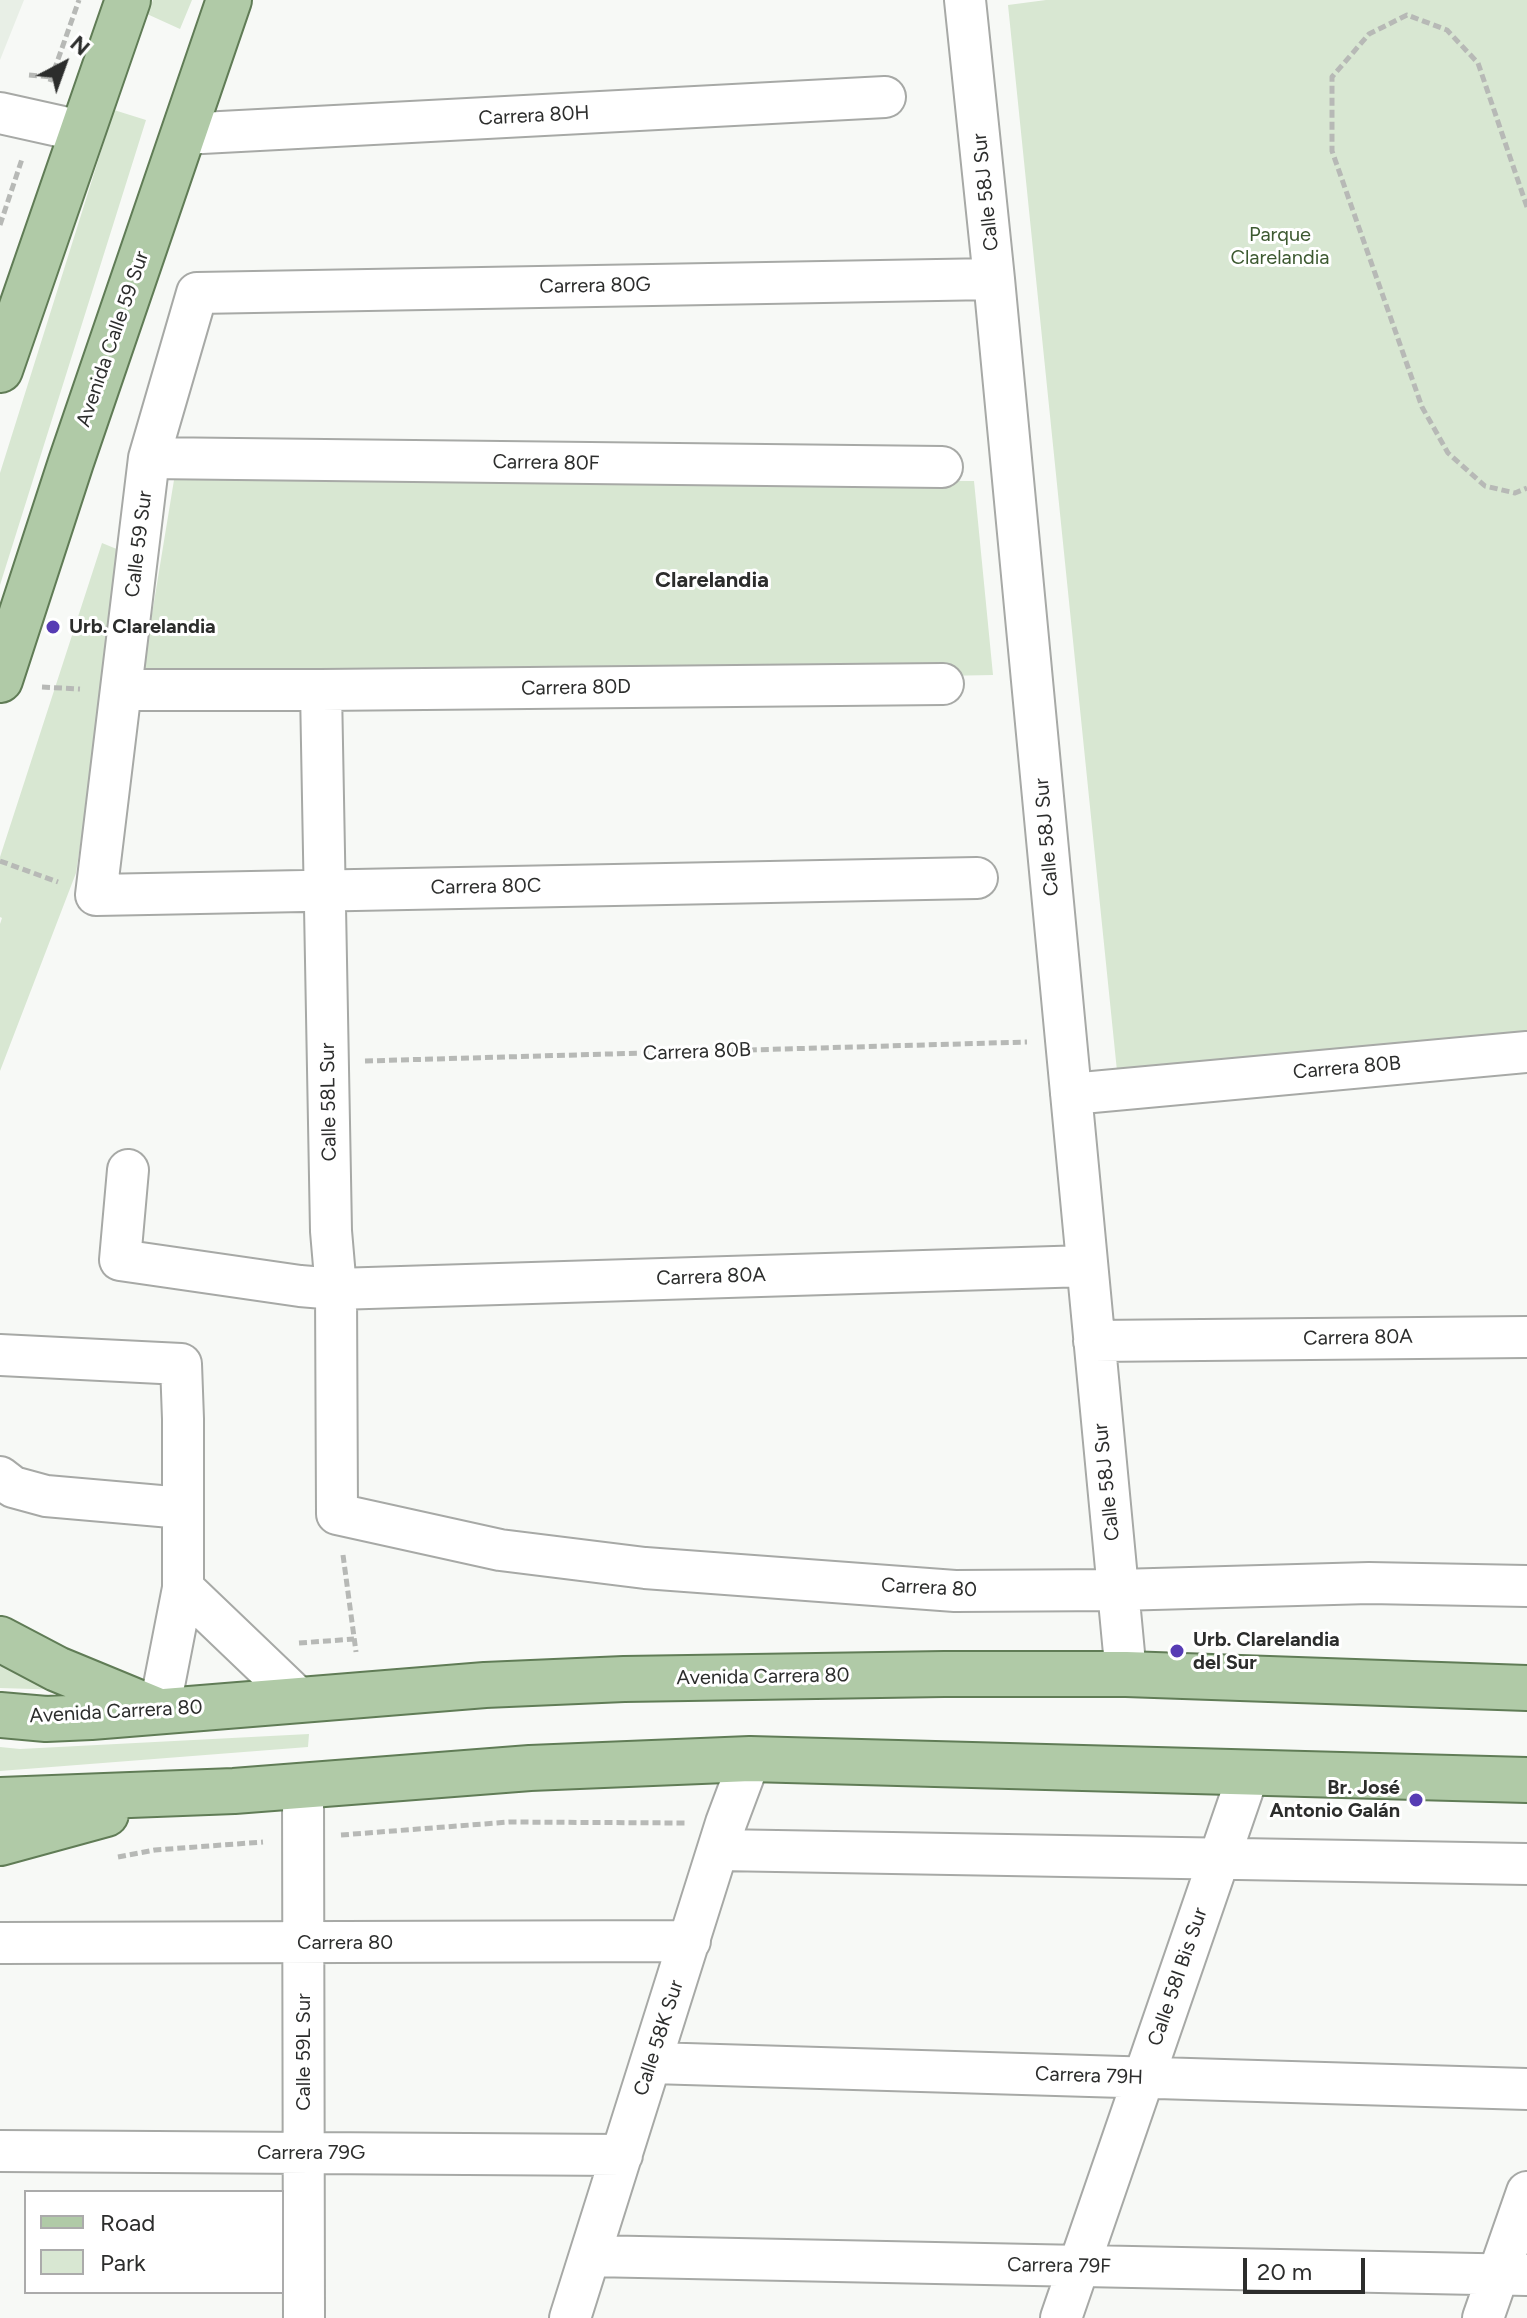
<!DOCTYPE html>
<meta charset="utf-8">
<style>
body{margin:0}
#map{position:relative;width:1527px;height:2318px;overflow:hidden;background:#f7f9f6;font-family:Figtree,sans-serif}
canvas{display:block}
.legend{position:absolute;left:24px;top:2190px;width:260px;height:104px;box-sizing:border-box;background:#fff;border:2px solid #ababab;margin:0;padding:10px 14px;list-style:none;font-size:24px;color:#2c2d2c}
.legend li{display:flex;align-items:center;gap:16px;height:40px}
.legend b{width:40px;border:2px solid #ababab}
.north{position:absolute;left:24px;top:24px;width:80px;height:80px;-webkit-text-stroke:6px #fff;paint-order:stroke;rotate:41deg;font-size:22px;font-weight:700;line-height:32px;text-align:center;color:#2c2d2c}
.north::after{content:'';display:block;margin:auto;width:28px;height:36px;background:#2c2d2c;clip-path:polygon(50% 0,100% 100%,50% 72%,0 100%)}
.scale{position:absolute;left:1243px;top:2258px;width:122px;height:36px;box-sizing:border-box;border:4px solid #2c2d2c;border-top:0;padding-left:10px;font-size:24px;line-height:28px;white-space:nowrap;color:#2c2d2c;-webkit-text-stroke:6px #fff;paint-order:stroke}
</style>
<div id="map">
<canvas width="1527" height="2318"></canvas>
<ul class="legend">
<li><b style="height:10px;background:#b0caa7"></b>Road</li>
<li><b style="height:22px;background:#d8e7d2"></b>Park</li>
</ul>
<div class="north">N</div>
<div class="scale">20 m</div>
</div>
<script>
const g = document.querySelector('canvas').getContext('2d');
g.lineJoin = 'round';
function paint(path, color) {
  g.fillStyle = color;
  g.fill(path, 'evenodd');
}
function poly(rows) {
  const path = new Path2D();
  for (const r of rows) {
    path.moveTo(r[0], r[1]);
    for (let i = 2; i < r.length; i += 2) path.lineTo(r[i], r[i + 1]);
  }
  return path;
}
function stroke(path, color, width, dash) {
  g.strokeStyle = color;
  g.lineWidth = width;
  g.lineCap = dash ? 'butt' : 'round';
  g.setLineDash(dash || []);
  g.stroke(path);
}
function drawText(font, color, halo, rows, align = 'center') {
  g.font = font + ' Figtree,sans-serif';
  g.lineWidth = 6;
  g.setLineDash([]);
  g.textBaseline = 'middle';
  g.strokeStyle = halo;
  g.fillStyle = color;
  for (const [text, x, y, turn = 0] of rows) {
    g.save();
    g.translate(x, y);
    g.rotate((+turn || 0) * Math.PI / 180);
    g.textAlign = isNaN(turn) ? turn : align;
    if (halo) g.strokeText(text, 0, 0);
    g.fillText(text, 0, 0);
    g.restore();
  }
}
const built = poly([
 [0,0,24,0,0,60]
]);
const green = poly([
 [153,0,192,0,180,29,147,14],
 [1046,0,1527,0,1527,1031,1117,1071,1008,5],
 [114,110,146,120,0,585,0,473],
 [174,480,974,481,993,675,315,688,140,687],
 [102,543,124,552,76,873,0,1071,0,924,2,918,0,917,0,857],
 [0,1662,66,1690,0,1688],
 [309,1734,308,1747,0,1771,0,1747,20,1749]
]);
const path = poly([
 [29,75,51,77],
 [50,82,79,0],
 [1527,207,1478,63,1447,30,1407,15,1369,34,1332,77,1332,151,1422,407,1448,453,1485,486,1515,493,1527,488],
 [0,225,22,159],
 [42,687,80,689],
 [0,861,58,882],
 [365,1061,1027,1042],
 [343,1555,356,1652],
 [299,1643,354,1639],
 [341,1835,509,1822,686,1823],
 [118,1857,155,1850,263,1842]
]);
const minor = poly([
 [965,0,994,279,1126,1674],
 [0,113,81,131],
 [183,134,885,97],
 [149,458,942,467],
 [121,690,321,690,943,684],
 [321,690,331,1231,336,1289,337,1514,500,1550,645,1568,955,1591,1118,1590,1369,1583,1527,1586],
 [977,878,96,895,149,458,197,293,994,279],
 [1071,1094,1527,1052],
 [128,1170,120,1260,300,1286,336,1289,1087,1266],
 [1094,1341,1527,1337],
 [0,1355,181,1364,183,1419,183,1588,159,1711],
 [0,1477,13,1487,46,1496,183,1508],
 [183,1588,299,1699],
 [303,1786,304,2318],
 [719,1850,1527,1864],
 [0,1943,690,1941],
 [652,2063,1527,2089],
 [0,2151,622,2155],
 [590,2256,1527,2275],
 [570,2318,726,1823,750,1759],
 [1061,2318,1249,1772],
 [1483,2318,1527,2192]
]);
const major = poly([
 [0,370,128,0],
 [0,680,71,462,229,0],
 [0,1639,57,1669,154,1709],
 [0,1715,46,1719,91,1717,485,1685,624,1679,944,1674,1126,1674,1527,1688],
 [0,1800,234,1791,530,1768,750,1759,1527,1780],
 [0,1843,106,1814]
]);
const markers = [
 [53,627,8,"#573cb4"],
 [1177,1651,8,"#573cb4"],
 [1416,1800,8,"#573cb4"]
];
const streetNames = [
 ["Carrera 80H",534,116,-3],
 ["Calle 58J Sur",986,192,-96],
 ["Carrera 80G",595,286,-1],
 ["Avenida Calle 59 Sur",113,339,-71],
 ["Carrera 80F",546,463,1],
 ["Calle 59 Sur",139,544,-83],
 ["Carrera 80D",576,688,-1],
 ["Calle 58J Sur",1047,837,-95],
 ["Carrera 80C",486,887,-1],
 ["Carrera 80B",697,1052,-2],
 ["Carrera 80B",1347,1068,-5],
 ["Calle 58L Sur",329,1102,-91],
 ["Carrera 80A",711,1277,-2],
 ["Carrera 80A",1358,1338,-1],
 ["Calle 58J Sur",1107,1482,-96],
 ["Carrera 80",929,1588,3],
 ["Avenida Carrera 80",763,1677,-1],
 ["Avenida Carrera 80",116,1712,-3],
 ["Carrera 80",345,1943],
 ["Calle 58I Bis Sur",1178,1977,-71],
 ["Calle 58K Sur",659,2038,-72],
 ["Calle 59L Sur",304,2052,-90],
 ["Carrera 79H",1089,2076,2],
 ["Carrera 79G",311,2153],
 ["Carrera 79F",1059,2266,1]
];
const parkNames = [
 ["Parque",1280,235],
 ["Clarelandia",1280,258]
];
const poiNames = [
 ["Urb. Clarelandia",69,627],
 ["Urb. Clarelandia",1193,1640],
 ["del Sur",1193,1663],
 ["Br. José",1400,1788,"right"],
 ["Antonio Galán",1400,1811,"right"]
];
const neighbourhoodNames = [
 ["Clarelandia",712,581]
];
paint(built, '#e8efe6');
paint(green, '#d8e7d2');
stroke(minor, '#a7a9a6', 44);
stroke(major, '#607c56', 48);
stroke(path, '#b7b9b6', 5, [8, 4]);
stroke(minor, '#fff', 40);
stroke(major, '#b0caa7', 44);
for (const [x, y, r, color] of markers) {
  const dot = new Path2D();
  dot.arc(x, y, r, 0, 2 * Math.PI);
  g.fillStyle = color;
  g.fill(dot);
  stroke(dot, '#fff', 3);
}
drawText('20px', '#2c2d2c', '#fff', streetNames);
drawText('20px', '#3c5930', '#fff', parkNames);
drawText('bold 20px', '#2c2d2c', '#fff', poiNames, 'left');
drawText('bold 22px', '#2c2d2c', '#fff', neighbourhoodNames);
</script>
